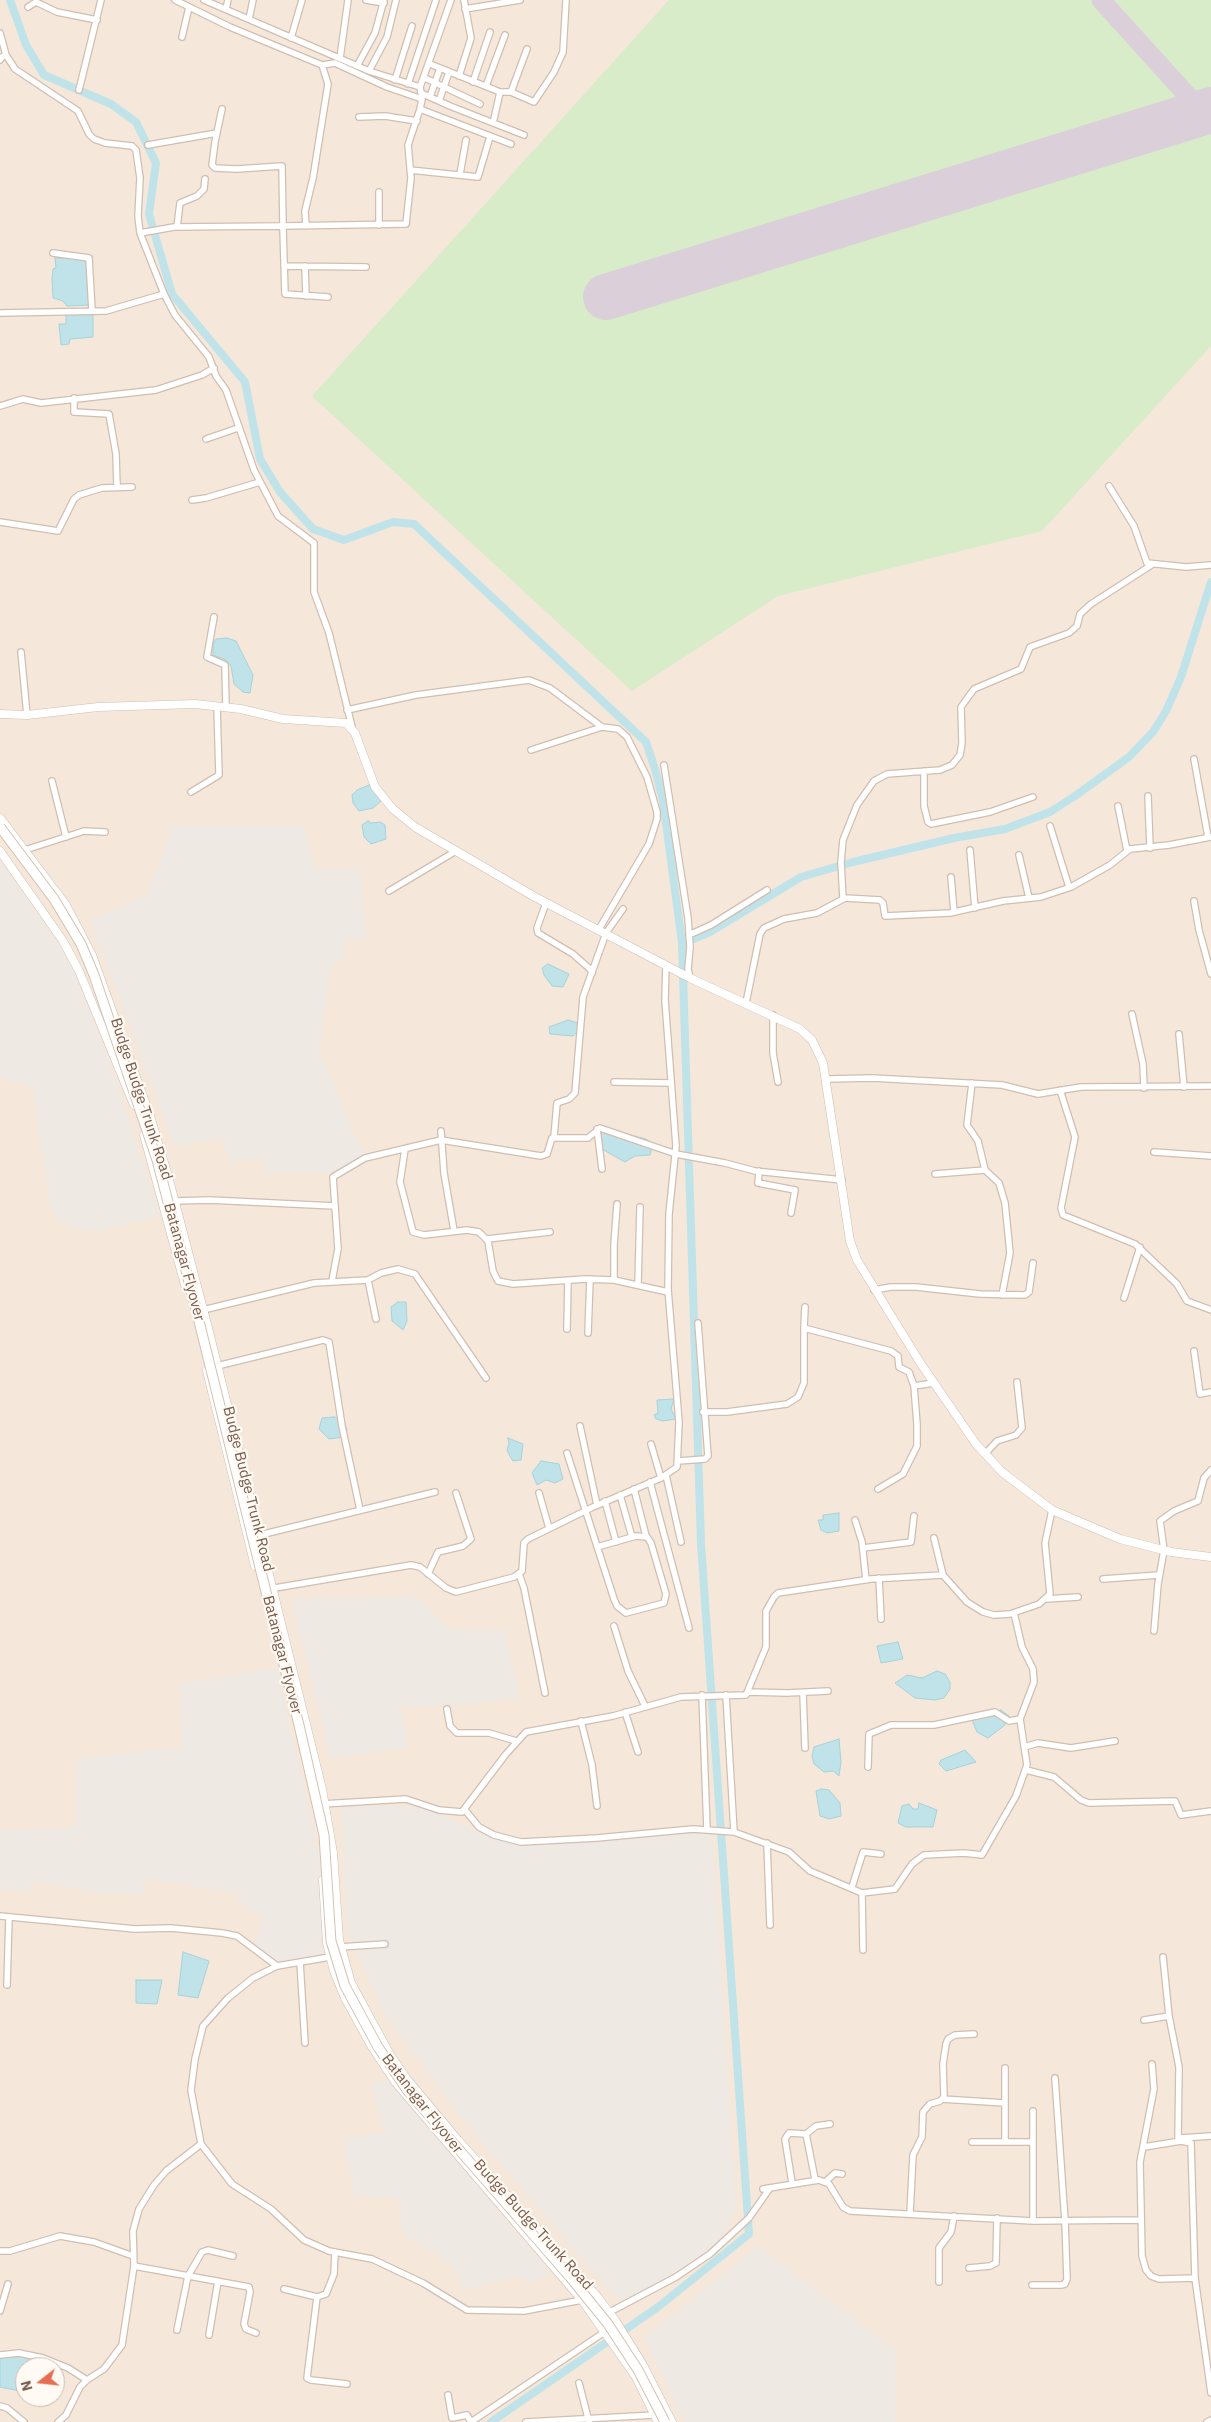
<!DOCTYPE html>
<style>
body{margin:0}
#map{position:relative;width:1211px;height:2422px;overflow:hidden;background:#fdf6ec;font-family:"IBM Plex Sans",sans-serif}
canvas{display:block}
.north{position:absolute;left:15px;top:2357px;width:50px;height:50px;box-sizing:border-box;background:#fffaf3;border:1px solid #cabbb1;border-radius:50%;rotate:254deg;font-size:14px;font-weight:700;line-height:20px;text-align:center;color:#7a5c4d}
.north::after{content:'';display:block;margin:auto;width:18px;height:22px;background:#e76f51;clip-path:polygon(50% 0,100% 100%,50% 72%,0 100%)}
</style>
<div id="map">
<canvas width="1211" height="2422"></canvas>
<div class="north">N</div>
</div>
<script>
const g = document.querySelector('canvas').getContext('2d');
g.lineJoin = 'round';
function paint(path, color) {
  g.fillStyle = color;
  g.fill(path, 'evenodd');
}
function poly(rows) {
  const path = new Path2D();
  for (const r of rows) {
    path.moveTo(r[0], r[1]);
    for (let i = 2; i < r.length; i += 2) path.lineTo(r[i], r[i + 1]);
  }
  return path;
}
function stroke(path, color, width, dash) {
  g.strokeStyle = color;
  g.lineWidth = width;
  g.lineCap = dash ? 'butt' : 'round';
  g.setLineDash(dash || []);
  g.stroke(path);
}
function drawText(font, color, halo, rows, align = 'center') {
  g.font = font + ' "IBM Plex Sans",sans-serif';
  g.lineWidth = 4.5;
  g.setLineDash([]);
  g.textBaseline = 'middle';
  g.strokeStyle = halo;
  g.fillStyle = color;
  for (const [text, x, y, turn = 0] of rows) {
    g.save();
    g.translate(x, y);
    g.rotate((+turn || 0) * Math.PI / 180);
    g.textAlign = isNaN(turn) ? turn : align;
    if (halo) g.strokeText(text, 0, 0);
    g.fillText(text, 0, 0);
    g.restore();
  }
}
const residential = poly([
 [0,0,1211,0,1211,2422,0,2422],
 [25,2367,55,2367,55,2397,25,2397]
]);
const industrial = poly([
 [172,826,304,826,315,868,360,869,367,938,345,941,344,960,331,963,319,1050,365,1159,328,1173,266,1173,261,1157,231,1163,220,1137,175,1147,90,920,148,894],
 [0,860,59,945,78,978,121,1095,159,1216,95,1232,74,1228,51,1212,32,1087,0,1078],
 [417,1596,448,1629,504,1630,520,1698,466,1704,401,1707,408,1747,331,1759,292,1599],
 [277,1668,321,1861,322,1954,280,1962,255,1945,262,1918,240,1903,239,1894,146,1878,144,1894,97,1893,36,1881,31,1892,0,1889,0,1831,76,1827,76,1758,182,1747,179,1684],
 [342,1806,420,1806,501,1841,712,1830,736,2206,719,2244,626,2308,572,2247,460,2116,381,2007,347,1929],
 [391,2080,436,2136,551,2274,532,2282,516,2276,463,2290,451,2263,403,2234,398,2198,355,2197,343,2139,384,2133,371,2083],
 [758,2246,897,2352,895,2422,684,2422,645,2338]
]);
const green = poly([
 [669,0,1092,0,1181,100,601,283,610,312,1211,121,1211,346,1042,531,778,596,632,691,312,396],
 [1114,0,1211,0,1211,91,1199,95]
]);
const water = poly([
 [55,258,78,258,90,263,90,305,67,306,63,301,53,298,52,280,53,269,56,268,55,258],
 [66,311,93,311,93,337,70,339,69,344,61,345,59,324,66,324,66,311],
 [227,638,236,641,253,675,250,693,243,692,234,684,231,666,226,660,213,655,213,644,216,639,227,638],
 [369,785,381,801,373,808,359,811,353,803,352,795,357,790,369,785],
 [368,821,371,823,380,822,385,825,386,839,371,844,364,837,362,825,368,821],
 [548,964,569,974,563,987,552,986,544,975,542,968,548,964],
 [568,1020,578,1023,578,1031,573,1036,550,1034,549,1027,568,1020],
 [599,1132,626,1134,646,1139,653,1144,650,1155,635,1156,625,1162,600,1148,599,1132],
 [398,1302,406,1302,407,1321,403,1330,392,1321,391,1307,398,1302],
 [674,1399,671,1409,676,1419,663,1421,656,1419,654,1415,658,1413,657,1400,674,1399],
 [334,1417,342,1419,347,1429,343,1437,329,1439,319,1429,322,1418,334,1417],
 [508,1438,523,1444,521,1460,513,1461,510,1456,507,1450,509,1444,508,1438],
 [541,1461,559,1464,563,1479,555,1483,546,1480,537,1485,532,1473,541,1461],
 [839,1513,839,1531,827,1533,821,1530,818,1520,823,1520,823,1515,839,1513],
 [898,1642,903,1659,881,1663,877,1646,898,1642],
 [937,1671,945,1674,950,1682,950,1689,944,1698,935,1700,915,1698,895,1683,907,1675,922,1678,937,1671],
 [1001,1710,1009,1716,1005,1725,988,1738,977,1732,973,1723,973,1718,987,1716,1001,1710],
 [839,1739,841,1762,839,1776,833,1771,824,1772,814,1764,812,1756,814,1747,839,1739],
 [965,1750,976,1762,946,1771,939,1764,941,1760,965,1750],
 [821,1789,829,1790,840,1803,841,1816,829,1819,820,1816,816,1791,821,1789],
 [919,1803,937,1810,933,1827,906,1827,898,1823,902,1806,909,1804,913,1809,918,1809,919,1803],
 [183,1952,209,1961,198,1998,178,1995,183,1952],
 [136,1980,162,1980,157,2004,136,2003,136,1980],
 [36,2355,34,2367,25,2367,25,2392,0,2387,0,2356,36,2355]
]);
const canal = poly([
 [10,0,26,45,44,75,111,104,136,122,156,163,149,214,172,294,245,382,260,459,280,492,313,529,344,540,393,522,414,524,646,742,655,769,663,801,682,943,701,1544,749,2234,658,2307,491,2422],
 [684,943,710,932,801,877,853,862,954,838,1005,829,1050,812,1075,796,1129,757,1153,732,1166,711,1181,677,1211,582]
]);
const taxiway = poly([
 [1101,0,1187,95,1189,99,1185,118],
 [1187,95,1195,102,1211,107]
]);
const runway = poly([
 [606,297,1211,110]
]);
const minor = poly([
 [175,0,230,27,322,65,335,63,387,87,422,99,420,109,511,144],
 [204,0,369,71,420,87,451,0],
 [366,0,384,3],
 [28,7,36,2,57,12,97,20],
 [226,9,228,0],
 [465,9,520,0],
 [249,19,253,0],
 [0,33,6,55,15,69,78,111,89,134,94,139,105,143,132,146,136,150,140,178,138,216,140,233,164,294,175,315,209,357,216,376,226,390,254,470,278,516,314,543,314,592,329,633,352,727],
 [182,37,189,7],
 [291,38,302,0],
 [340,58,348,0],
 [0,60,2,57,6,55],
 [430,64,500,92,511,92,534,102,554,72,563,52,566,0],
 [357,66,375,33,384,0],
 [369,71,387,37,396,0],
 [459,76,471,38,464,0],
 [425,78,480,104],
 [395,80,412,26],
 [473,82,490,32],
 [408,84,436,0],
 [486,86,505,35],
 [420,87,421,93,450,106,524,135],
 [79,90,101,0],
 [511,92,527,49],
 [430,97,440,68],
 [439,101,449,72],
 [222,109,215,142,212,165,215,168,237,169,282,166,283,226],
 [359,117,385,116,417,121],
 [494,119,500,92],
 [148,145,217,133],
 [410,170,478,177,489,140],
 [460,174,466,140],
 [379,192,379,225],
 [282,226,406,224,411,178,408,145,420,109],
 [306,226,305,211,313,178,328,84,322,65],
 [177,227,180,203,197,196,204,189,205,179],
 [140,233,174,227,280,226,283,228,285,294,328,297],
 [53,253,89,258,92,311],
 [284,266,366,267],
 [305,266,306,296],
 [0,313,106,311,164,294],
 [74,398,74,412,109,414,116,454,117,487],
 [0,406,23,399,41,403,156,390,202,375,214,368],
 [206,439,238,428],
 [1109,486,1134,526,1147,563,1186,567,1211,565],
 [192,500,206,498,260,482],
 [0,522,58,531,74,499,79,495,102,488,132,487],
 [214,617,207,657,225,665,226,707],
 [21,652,27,715],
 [347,710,416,695,529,680,550,688,602,727,618,729,627,737,647,777,657,812,657,819,649,844,599,929],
 [531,750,602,727],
 [1194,759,1208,837],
 [664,765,688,918,690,947,688,969,690,978],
 [924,771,924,806,928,822,931,824,990,812,1033,797],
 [52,781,66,837],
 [191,792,219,775,217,706],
 [1148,796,1150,848],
 [1118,806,1127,851],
 [1050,826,1069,887],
 [25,850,84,831,105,832],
 [970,850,975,908],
 [1019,855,1029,898],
 [951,877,954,912],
 [389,891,456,851],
 [843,899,841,862,843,840,857,805,874,781,887,774,940,770,952,765,960,755,962,743,961,707,974,689,1021,669,1030,647,1069,633,1077,626,1080,614,1091,604,1153,564],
 [1194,901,1199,930,1211,974],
 [546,903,537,928,538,933,573,954,590,969,592,973],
 [689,935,711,925,767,890],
 [746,1003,760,934,764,928,784,919,817,913,845,898,880,900,883,903,885,916,950,913,1003,901,1041,897,1071,887,1110,865,1130,849,1169,845,1211,837],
 [1132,1014,1143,1064,1144,1088],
 [773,1015,773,1053,778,1082],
 [1179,1034,1184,1087],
 [827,1079,872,1078,1002,1085,1038,1094,1081,1087,1211,1086],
 [614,1082,670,1083],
 [972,1083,967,1125,978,1141,985,1170,999,1183,1005,1203,1010,1253,1002,1295],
 [1060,1090,1075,1137,1061,1208,1063,1215,1135,1244,1177,1284,1187,1301,1211,1310],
 [597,1129,602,1169],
 [441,1131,444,1173,454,1231],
 [554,1137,557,1103,569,1099,575,1093,583,997,606,933,623,909],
 [405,1149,400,1182,413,1232,424,1235,467,1230,479,1232,488,1241,493,1271,498,1281,513,1284,585,1279,614,1280,668,1292],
 [1154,1152,1211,1156],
 [759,1171,758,1183,795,1190,791,1213],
 [935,1174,985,1170],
 [175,1201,209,1200,335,1206,333,1177,365,1158,441,1140,541,1156,547,1154,552,1138,588,1138,600,1128,676,1154,725,1163,755,1171,842,1180],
 [487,1239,550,1232],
 [368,1280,381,1273,398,1269,415,1274,486,1378],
 [614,1280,614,1245,617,1204],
 [332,1281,338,1249,335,1206],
 [638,1284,640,1207],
 [874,1290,891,1287,916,1287,980,1294,1025,1295,1029,1292,1033,1263],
 [1124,1298,1140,1247],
 [805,1307,804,1328,891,1351,898,1356,899,1367,909,1372,914,1386,934,1383],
 [203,1310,314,1283,368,1280,376,1319],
 [567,1329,568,1280],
 [588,1333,590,1279],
 [1194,1351,1200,1394,1211,1392],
 [217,1366,323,1340,329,1342,342,1426,360,1510],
 [703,1412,727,1412,787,1404,798,1397,804,1383,804,1328],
 [580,1426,597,1505],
 [651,1444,661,1478],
 [567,1453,614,1599,617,1606,626,1613,664,1603,666,1594,651,1543,647,1537,636,1536,597,1547],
 [985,1454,997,1441,1016,1435,1022,1428,1017,1382],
 [678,1461,705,1459,708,1456,698,1323],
 [666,1475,681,1542],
 [650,1482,689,1628],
 [634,1489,646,1536],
 [878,1489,903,1474,917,1446,917,1424,914,1386],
 [539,1493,549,1528],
 [620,1495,632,1537],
 [605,1501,616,1542],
 [855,1520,862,1542,866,1580],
 [260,1535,435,1492],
 [934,1538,943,1575,967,1602,983,1612,994,1615,1010,1614,1039,1604,1050,1594,1045,1543,1052,1510],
 [863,1548,911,1542,914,1516],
 [428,1574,438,1552,463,1546,471,1539,456,1493],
 [519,1574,524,1588,545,1693],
 [879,1578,881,1619],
 [1103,1579,1159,1575],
 [269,1589,411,1565,420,1567,446,1588,456,1592,514,1577,522,1571,524,1543,528,1539,593,1507,661,1478,677,1467,679,1422,668,1289,669,1214,676,1146,665,1000,666,965],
 [1046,1599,1078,1597],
 [614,1626,628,1671,645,1706],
 [1154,1631,1158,1584,1164,1550,1160,1521,1174,1511,1198,1501,1204,1478,1211,1470],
 [749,1692,787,1693,828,1691],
 [803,1693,805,1748],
 [702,1695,707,1829],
 [726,1695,734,1832],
 [447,1709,450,1726,457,1733,489,1733,516,1741],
 [625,1712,638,1752],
 [581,1721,592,1765,597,1806],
 [1024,1747,1038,1743,1071,1748,1115,1741],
 [868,1767,869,1734,891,1725,934,1725,995,1712,1009,1721,1020,1719],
 [1026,1770,1054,1777,1081,1800,1089,1803,1175,1801,1181,1815,1211,1811],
 [322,1804,406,1799,439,1810,462,1812,506,1754,526,1732,613,1716,681,1697,746,1695,766,1647,766,1611,774,1597,778,1593,871,1579,943,1575],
 [465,1810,479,1827,494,1835,521,1842,597,1838,693,1829,734,1832,789,1852,810,1871,862,1893,895,1889,912,1864,924,1855,964,1853,982,1855,1016,1796,1027,1765,1020,1719,1034,1682,1033,1669,1022,1647,1014,1613],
 [767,1843,770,1925],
 [852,1887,863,1852,881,1854],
 [862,1893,863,1950],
 [0,1916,135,1929,171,1928,222,1933,237,1936,277,1966],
 [340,1947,385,1944],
 [1163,1957,1169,2016,1179,2067,1178,2141],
 [300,1962,305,2043],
 [7,1985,9,1917],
 [1144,2020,1169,2016],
 [1152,2064,1154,2089,1140,2162,1142,2256,1146,2270,1151,2276,1159,2279,1195,2278],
 [942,2099,1005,2103,1005,2142,972,2142],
 [1005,2103,1005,2068],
 [806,2134,816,2126,830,2124],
 [1181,2138,1211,2136],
 [1005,2142,1033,2142],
 [201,2144,232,2184,271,2209,304,2240,329,2251,372,2259,423,2283,467,2310,524,2311,582,2300],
 [1144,2147,1181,2141,1191,2143,1195,2278,1211,2393],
 [825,2182,835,2173,842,2174],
 [792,2183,785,2139,789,2133,806,2134,815,2179],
 [763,2189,819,2180,829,2184,843,2207,850,2211,1033,2221,1141,2220],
 [910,2213,913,2155,922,2137,923,2112,930,2104,940,2101,944,2097,943,2064,946,2044,948,2039,955,2035,974,2034],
 [1033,2221,1033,2111],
 [0,2251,10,2251,60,2236,94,2242,133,2256],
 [134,2266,249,2287,250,2292,244,2324,246,2329,256,2333],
 [969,2268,990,2266,996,2263,997,2218],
 [939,2282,939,2248,951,2232,954,2216],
 [1032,2285,1061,2285,1065,2284,1067,2279,1065,2221,1055,2078],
 [284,2289,317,2297,326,2294,334,2274,335,2252],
 [317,2297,307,2378,311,2380,347,2384],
 [0,2311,8,2284],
 [606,2314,676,2277,710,2254,749,2218,770,2188],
 [177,2330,188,2276,202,2252,208,2250,233,2256],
 [209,2335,218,2281],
 [0,2355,19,2353,43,2358,68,2368,87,2380],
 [579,2383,589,2422],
 [448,2395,452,2418,467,2415,471,2422],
 [0,2406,7,2408,24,2422],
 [58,2422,66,2415,80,2387,87,2380,104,2369,122,2345,134,2266,133,2231,139,2209,154,2185,166,2171,201,2144,191,2090,195,2059,203,2026,228,1998,253,1978,277,1966,330,1957],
 [471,2422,606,2331],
 [526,2422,655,2415],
 [1207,2422,1211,2420]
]);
const tertiary = poly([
 [0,714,27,715,98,707,195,704,241,709,283,719,346,723,355,733,375,787,393,809,415,827,535,897,690,978,800,1029,812,1040,823,1063,850,1241,857,1260,921,1364,976,1444,1002,1472,1052,1510,1120,1539,1171,1552,1211,1557],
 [0,818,66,905,92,955,150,1116,168,1176,209,1332,322,1789,333,1853,339,1940,351,1983,389,2053,406,2078,457,2139,595,2294,615,2320,643,2365,672,2422],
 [0,851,63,941,79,971,134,1105],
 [144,1135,185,1285],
 [207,1371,255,1566],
 [323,1880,327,1943,334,1971,345,1998,372,2047,396,2083,582,2300,636,2377,658,2422]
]);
const secondaryBridge = poly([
 [0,827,54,899,81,944,94,975,157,1160,194,1301,299,1725,324,1835,331,1941,345,1986,378,2047,407,2090,570,2277,608,2324,638,2370,665,2422]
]);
const streetNames = [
 ["Budge Budge Trunk Road",141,1099,72],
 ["Batanagar Flyover",184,1262,75],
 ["Budge Budge Trunk Road",248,1489,76],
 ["Batanagar Flyover",282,1655,76],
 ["Batanagar Flyover",422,2104,52],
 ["Budge Budge Trunk Road",533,2225,48]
];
paint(residential, '#f5e8da');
paint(industrial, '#efe9e4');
paint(green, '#d8ecc9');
paint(water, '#bfe3e8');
stroke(water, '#a5d3da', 1);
stroke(canal, '#bfe3e8', 8);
stroke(taxiway, '#dbcfda', 19);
stroke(runway, '#dbcfda', 46);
stroke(minor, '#d1beb0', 8);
stroke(tertiary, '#d1beb0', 9);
stroke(minor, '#fff', 5.5);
stroke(tertiary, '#fff', 8);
stroke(secondaryBridge, '#d6c0b0', 11, []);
stroke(secondaryBridge, '#fff', 9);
drawText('15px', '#7a5c4d', '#fffaf3', streetNames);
</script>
